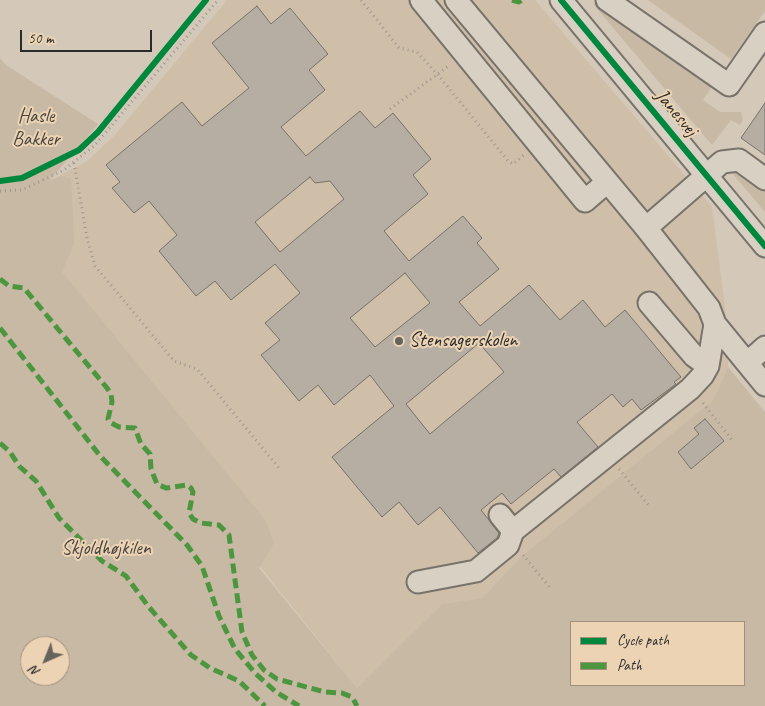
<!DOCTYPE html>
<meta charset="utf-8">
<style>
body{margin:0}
#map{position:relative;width:765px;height:706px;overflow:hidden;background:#d4c8b8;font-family:Caveat,sans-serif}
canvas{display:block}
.legend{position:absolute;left:570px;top:621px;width:175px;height:65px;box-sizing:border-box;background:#ecd3b4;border:1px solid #9f907d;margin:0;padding:6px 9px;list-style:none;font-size:15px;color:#2b2b2b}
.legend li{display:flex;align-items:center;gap:10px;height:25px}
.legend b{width:25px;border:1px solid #9f907d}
.north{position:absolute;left:20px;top:636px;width:50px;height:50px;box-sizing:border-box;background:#ecd3b4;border:1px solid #9f907d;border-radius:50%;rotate:224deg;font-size:14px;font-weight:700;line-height:20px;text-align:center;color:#2b2b2b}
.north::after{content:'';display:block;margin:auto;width:18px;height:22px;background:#66625c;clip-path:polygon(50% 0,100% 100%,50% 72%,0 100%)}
.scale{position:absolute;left:20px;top:30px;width:132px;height:22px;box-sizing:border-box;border:2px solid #2b2b2b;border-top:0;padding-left:6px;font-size:15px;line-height:18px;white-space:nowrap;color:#2b2b2b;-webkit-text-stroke:4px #ecd3b4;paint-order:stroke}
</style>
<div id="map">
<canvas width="765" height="706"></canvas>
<ul class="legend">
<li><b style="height:6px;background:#00873e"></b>Cycle path</li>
<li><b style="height:6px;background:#4d9640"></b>Path</li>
</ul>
<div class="north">N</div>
<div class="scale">50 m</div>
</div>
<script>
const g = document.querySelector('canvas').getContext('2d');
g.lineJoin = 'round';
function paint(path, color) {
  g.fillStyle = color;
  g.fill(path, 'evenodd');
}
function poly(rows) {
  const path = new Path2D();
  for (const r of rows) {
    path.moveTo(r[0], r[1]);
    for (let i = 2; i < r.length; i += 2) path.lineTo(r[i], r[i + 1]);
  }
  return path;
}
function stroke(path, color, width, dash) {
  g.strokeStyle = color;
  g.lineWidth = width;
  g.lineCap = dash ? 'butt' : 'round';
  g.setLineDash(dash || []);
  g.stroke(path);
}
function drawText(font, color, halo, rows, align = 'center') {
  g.font = font + ' Caveat,sans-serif';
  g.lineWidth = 4;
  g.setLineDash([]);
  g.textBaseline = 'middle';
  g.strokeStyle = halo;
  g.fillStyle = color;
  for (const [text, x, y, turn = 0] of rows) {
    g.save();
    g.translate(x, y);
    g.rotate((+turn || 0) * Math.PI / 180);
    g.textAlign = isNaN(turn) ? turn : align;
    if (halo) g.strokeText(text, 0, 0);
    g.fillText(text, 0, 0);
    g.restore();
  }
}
const built = poly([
 [227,0,535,0,712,207,726,315,728,367,713,400,521,557,482,598,442,604,357,688,0,240,49,181,86,162,113,137]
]);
const green = poly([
 [648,0,765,0,765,11,731,59],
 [595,3,713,85,703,100,720,112,741,112,743,120,740,125,731,120,712,145,593,4],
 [0,58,6,65,98,124,50,180,63,176,71,179,74,243,62,272,266,521,274,543,259,568,357,688,442,604,482,598,521,557,713,400,728,367,765,412,765,706,0,706],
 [571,622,744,622,744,685,571,685],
 [30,646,60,646,60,676,30,676],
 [734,171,765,191,765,212,732,173]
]);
const building = poly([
 [257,6,271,24,290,8,328,54,309,70,325,90,281,127,306,156,360,111,375,128,393,113,431,159,413,175,428,194,384,231,409,261,463,216,482,238,477,243,499,269,459,302,480,326,529,285,560,320,583,300,605,327,625,310,681,377,674,382,676,384,641,410,632,399,623,407,612,394,577,422,598,447,561,477,554,469,511,504,502,493,481,510,499,533,497,538,478,553,440,507,418,525,399,502,382,517,332,457,394,406,370,375,334,405,318,385,299,401,261,355,280,340,265,323,300,293,275,264,231,300,215,281,196,296,159,251,177,235,149,201,134,213,112,188,120,182,106,165,182,102,202,126,249,88,212,43,257,6],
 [310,177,315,183,330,181,344,199,280,252,255,222,310,177],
 [405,273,430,303,375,347,350,318,405,273],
 [479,343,504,372,430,434,406,404,479,343],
 [765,103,765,155,741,138,765,103],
 [705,419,724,441,691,469,678,452,699,434,694,428,705,419]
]);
const path = poly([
 [361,0,399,48,417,52,438,75,509,162,513,164,525,154],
 [390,109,450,65],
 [74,163,87,238,95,266,174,361,197,369,279,468],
 [0,191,22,190,64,170,95,145,218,0],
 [703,403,732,440],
 [619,469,650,507],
 [523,555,551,589]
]);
const minor = poly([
 [421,0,585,201,607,182],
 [456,0,646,228,722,162,739,160,765,179],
 [561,0,765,246],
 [607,0,729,85,765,33],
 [649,303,694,356,708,366],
 [715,324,765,385],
 [747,363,765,347],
 [500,515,513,531,690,389,703,375,708,366,715,324,709,308,646,228],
 [418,582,476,571,508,545,513,531]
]);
const quiet = poly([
 [512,0,519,2,522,0],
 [0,279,9,286,24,288,107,388,111,394,112,402,108,419,111,423,119,427,135,428,141,444,150,454,151,469,157,484,166,488,187,485,191,488,193,492,189,513,193,519,201,523,219,525,229,535,242,632,252,655,264,670,277,679,325,692,342,693,352,697,357,706],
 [0,328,101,457,187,545,202,566,219,616,235,649,255,673,276,692,299,706],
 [0,443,10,452,19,466,36,481,59,518,102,561,126,576,148,606,191,655,210,668,239,681,265,706]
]);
const cycleway = poly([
 [561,0,765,246],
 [0,181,22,178,79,150,98,132,206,0]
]);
const markers = [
 [399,341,5,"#66625c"]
];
const streetNames = [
 ["Janesvej",676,113,50]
];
const parkNames = [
 ["Hasle",36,117],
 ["Bakker",36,140],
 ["Skjoldhøjkilen",106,549]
];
const poiNames = [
 ["Stensagerskolen",409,341]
];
paint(built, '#cfbea8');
paint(green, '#c8b9a4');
paint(building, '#b7aea3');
stroke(building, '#77726a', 1);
stroke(minor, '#77726a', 25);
stroke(path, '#9e988f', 3, [1, 4]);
stroke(minor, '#d9d0c4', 21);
stroke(quiet, '#4d9640', 5, [10, 5]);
stroke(cycleway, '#00873e', 6);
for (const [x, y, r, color] of markers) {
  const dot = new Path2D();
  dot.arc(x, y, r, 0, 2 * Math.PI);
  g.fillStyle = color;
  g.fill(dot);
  stroke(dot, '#ecd3b4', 2);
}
drawText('20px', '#2b2b2b', '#ecd3b4', streetNames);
drawText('20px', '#494540', '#ecd3b4', parkNames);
drawText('20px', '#2b2b2b', '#ecd3b4', poiNames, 'left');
</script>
